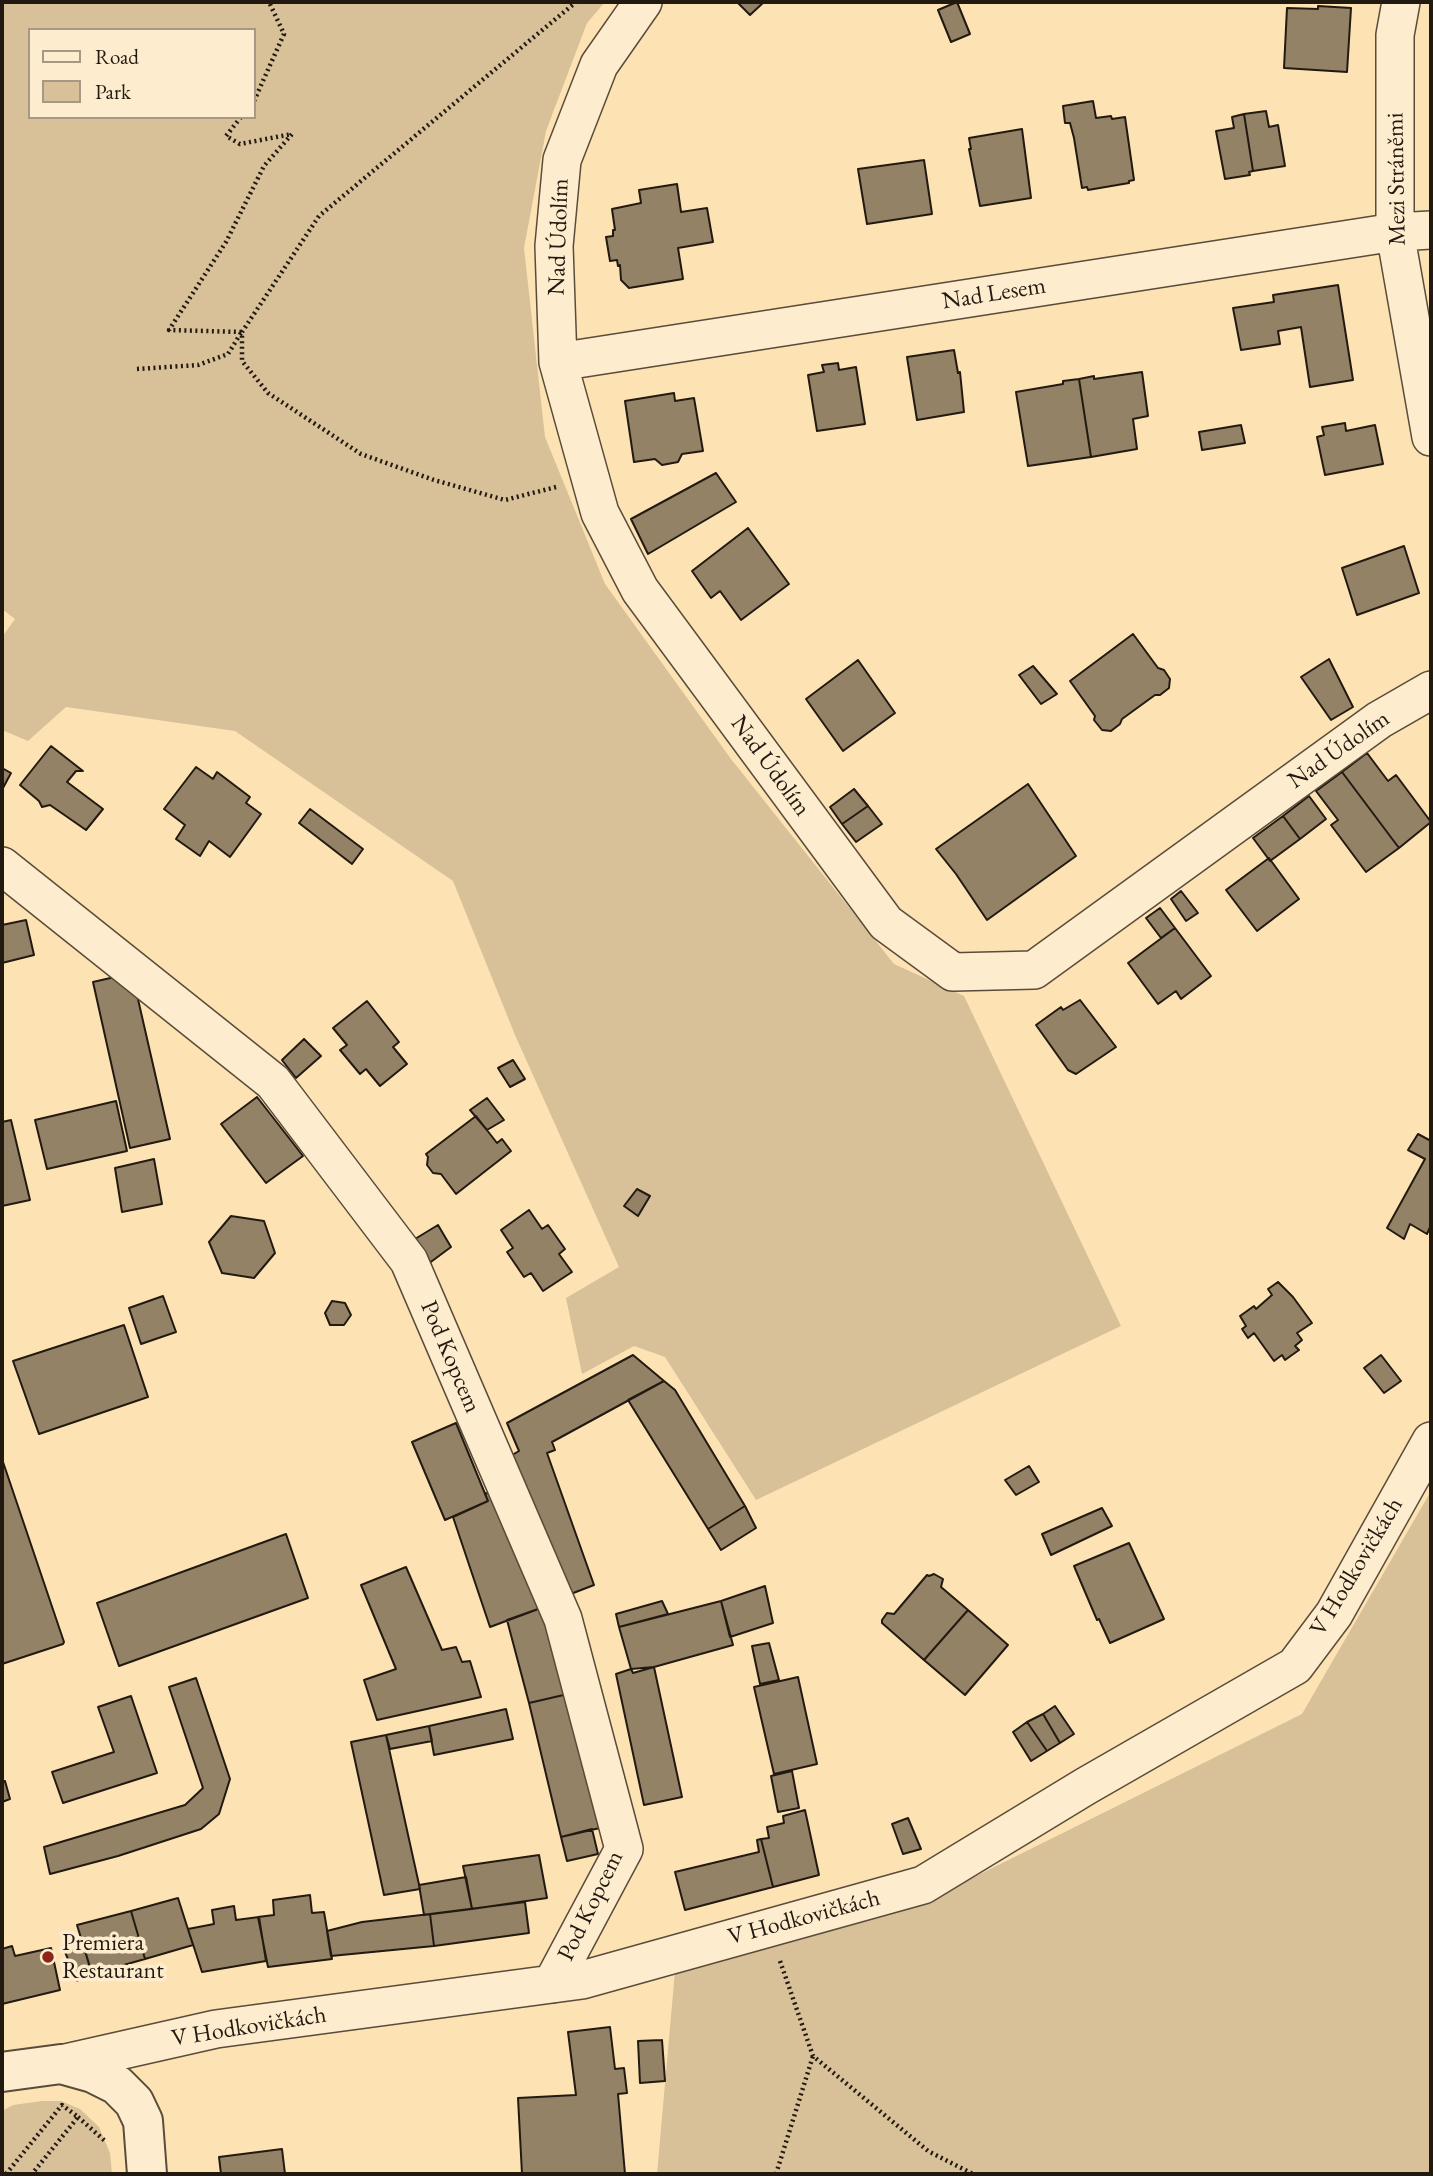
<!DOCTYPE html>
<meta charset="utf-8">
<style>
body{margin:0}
#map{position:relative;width:1433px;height:2176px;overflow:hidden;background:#fde2b4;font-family:"EB Garamond",serif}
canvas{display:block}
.frame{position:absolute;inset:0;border:4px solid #221a11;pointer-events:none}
.legend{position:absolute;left:28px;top:28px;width:228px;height:91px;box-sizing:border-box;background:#feecce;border:2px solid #a69882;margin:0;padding:9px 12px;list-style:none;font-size:21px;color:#221a11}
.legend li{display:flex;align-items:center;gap:14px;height:35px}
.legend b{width:35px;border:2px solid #a69882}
</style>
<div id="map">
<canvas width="1433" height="2176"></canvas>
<div class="frame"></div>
<ul class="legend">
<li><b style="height:9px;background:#feecce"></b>Road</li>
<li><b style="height:19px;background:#d8c098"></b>Park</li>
</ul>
</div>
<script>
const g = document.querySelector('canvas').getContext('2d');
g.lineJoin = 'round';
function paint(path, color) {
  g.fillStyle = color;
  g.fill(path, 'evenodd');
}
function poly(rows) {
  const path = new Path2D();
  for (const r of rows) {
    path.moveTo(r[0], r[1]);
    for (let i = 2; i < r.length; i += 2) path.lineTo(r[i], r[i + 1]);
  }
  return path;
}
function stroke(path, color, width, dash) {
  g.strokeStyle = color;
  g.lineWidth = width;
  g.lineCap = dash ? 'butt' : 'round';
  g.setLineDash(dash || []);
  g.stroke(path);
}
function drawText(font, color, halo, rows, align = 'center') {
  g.font = font + ' "EB Garamond",serif';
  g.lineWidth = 7;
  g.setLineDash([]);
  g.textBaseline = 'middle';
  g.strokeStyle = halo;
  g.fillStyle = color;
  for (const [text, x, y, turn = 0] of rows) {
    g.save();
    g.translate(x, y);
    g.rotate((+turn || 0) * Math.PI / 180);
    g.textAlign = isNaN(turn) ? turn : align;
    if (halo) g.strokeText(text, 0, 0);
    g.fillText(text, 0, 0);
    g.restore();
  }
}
const green = poly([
 [2,2,605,2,587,23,546,131,524,248,545,437,605,584,731,759,894,964,964,996,1121,1326,756,1500,665,1357,634,1346,582,1374,566,1298,619,1267,515,1035,453,881,235,731,66,707,28,741,2,730,2,637,15,619,2,609],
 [30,30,254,30,254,117,30,117],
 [637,1189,650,1196,638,1215,624,1206],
 [1431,1491,1431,2174,657,2174,675,1971,928,1900,1302,1714],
 [42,2101,61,2101,80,2109,99,2127,110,2153,112,2174,2,2174,2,2111,13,2105]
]);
const building = poly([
 [737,2,764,2,750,15,737,2],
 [957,2,970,34,951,42,938,10,957,2],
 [1318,6,1351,8,1347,72,1284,68,1287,8,1318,9,1318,6],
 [1093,101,1096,118,1111,116,1112,119,1125,117,1134,180,1129,181,1129,183,1088,190,1087,187,1082,188,1074,138,1070,123,1065,123,1063,106,1093,101],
 [1266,111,1269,127,1278,125,1285,166,1253,171,1244,114,1266,111],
 [1244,114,1253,171,1249,172,1250,175,1225,179,1216,131,1234,128,1232,117,1244,114],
 [1022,129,1031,198,980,206,969,149,971,149,969,138,1022,129],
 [924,160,932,214,867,224,858,169,924,160],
 [677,184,681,212,707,208,713,242,678,248,683,279,629,288,621,280,620,265,618,266,617,260,610,261,606,237,613,236,613,230,615,230,612,209,641,203,639,190,677,184],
 [1338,285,1353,380,1310,387,1301,327,1278,331,1280,344,1241,350,1233,308,1274,302,1273,295,1338,285],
 [954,350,958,373,960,372,964,412,917,420,907,357,954,350],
 [838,363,839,370,856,367,865,424,817,431,808,375,824,372,822,365,838,363],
 [1142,372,1148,416,1133,419,1137,449,1091,457,1079,379,1094,376,1094,379,1142,372],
 [1079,379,1091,457,1028,466,1016,392,1063,384,1063,381,1079,379],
 [674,393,675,401,694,398,703,451,682,454,678,462,662,465,655,459,634,462,625,401,674,393],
 [1345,423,1346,431,1375,425,1383,464,1325,475,1317,437,1324,435,1322,427,1345,423],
 [1241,425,1245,443,1202,450,1199,432,1241,425],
 [716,473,736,502,648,554,631,519,716,473],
 [748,528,789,584,741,620,720,591,711,598,692,571,748,528],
 [1404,546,1419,593,1357,615,1342,568,1404,546],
 [1133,634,1158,668,1164,670,1170,679,1169,688,1160,695,1155,695,1122,719,1120,724,1111,731,1102,730,1094,720,1095,716,1070,681,1133,634],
 [1329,659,1353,707,1331,720,1301,677,1329,659],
 [858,660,895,713,843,751,806,699,858,660],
 [1033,666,1057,694,1041,704,1019,675,1033,666],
 [51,746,83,771,76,771,67,782,103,809,86,830,50,805,42,807,39,801,20,785,51,746],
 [1367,753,1388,781,1396,775,1431,822,1399,848,1342,772,1367,753],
 [196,767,213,779,217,772,250,797,246,803,261,814,230,857,209,841,200,856,176,839,185,825,164,809,196,767],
 [2,768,11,773,3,788,2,787,2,768],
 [1342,772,1399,848,1366,872,1331,825,1338,820,1316,791,1342,772],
 [1028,784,1076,856,987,920,956,874,936,849,1028,784],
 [854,789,868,806,842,824,830,807,854,789],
 [1309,796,1326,819,1300,839,1283,816,1309,796],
 [868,806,882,824,856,842,842,824,868,806],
 [310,809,363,849,352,864,299,823,310,809],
 [1283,816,1300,839,1270,861,1253,838,1283,816],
 [1269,858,1299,899,1257,931,1226,890,1269,858],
 [1181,891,1198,913,1186,921,1171,899,1181,891],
 [1160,908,1175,928,1161,938,1146,918,1160,908],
 [26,920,34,955,2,963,2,925,26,920],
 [1175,928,1211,976,1181,999,1176,991,1158,1004,1128,963,1175,928],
 [132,973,170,1139,130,1148,93,982,132,973],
 [1080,1000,1116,1047,1076,1074,1068,1070,1036,1025,1061,1007,1063,1010,1080,1000],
 [367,1001,399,1042,393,1047,407,1064,380,1086,366,1069,360,1074,340,1050,347,1045,333,1028,367,1001],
 [304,1039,321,1056,296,1078,282,1060,304,1039],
 [513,1060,525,1079,510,1087,498,1068,513,1060],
 [257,1097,303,1156,266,1183,221,1124,257,1097],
 [487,1098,504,1120,487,1130,470,1110,487,1098],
 [116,1101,127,1151,47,1169,35,1120,116,1101],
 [476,1116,497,1143,502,1139,511,1151,456,1194,441,1174,433,1173,427,1165,428,1157,426,1154,476,1116],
 [11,1120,30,1200,2,1206,2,1122,11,1120],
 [1418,1134,1431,1141,1431,1225,1427,1234,1410,1224,1404,1239,1387,1228,1425,1159,1408,1150,1418,1134],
 [154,1159,162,1204,122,1212,115,1168,154,1159],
 [637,1189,650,1196,638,1216,624,1206,637,1189],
 [529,1210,542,1229,548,1225,565,1249,559,1254,572,1272,543,1291,531,1273,524,1277,507,1252,513,1248,501,1230,529,1210],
 [231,1216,264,1221,275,1253,254,1278,222,1273,209,1242,231,1216],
 [438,1225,451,1247,424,1267,410,1242,438,1225],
 [1278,1282,1293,1297,1312,1323,1297,1333,1302,1340,1295,1346,1299,1350,1285,1360,1282,1355,1274,1361,1254,1333,1248,1338,1242,1329,1246,1326,1240,1316,1254,1306,1256,1309,1272,1295,1268,1289,1278,1282],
 [163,1296,176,1332,141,1344,129,1308,163,1296],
 [332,1301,345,1303,351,1315,344,1325,330,1325,325,1313,332,1301],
 [124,1325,148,1397,39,1434,13,1361,124,1325],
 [633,1355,664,1381,552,1442,555,1450,547,1453,594,1585,563,1597,512,1455,519,1451,507,1423,633,1355],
 [1381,1355,1401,1381,1384,1393,1364,1368,1381,1355],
 [664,1381,675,1390,745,1506,708,1529,628,1400,664,1381],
 [456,1423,488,1501,445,1520,412,1442,456,1423],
 [2,1459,64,1642,63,1644,2,1664,2,1459],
 [1029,1466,1039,1482,1016,1495,1005,1480,1029,1466],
 [498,1489,541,1608,490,1627,453,1517,488,1501,485,1494,498,1489],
 [745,1506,756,1528,721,1550,708,1529,745,1506],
 [1102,1508,1112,1526,1051,1555,1042,1534,1102,1508],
 [286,1534,308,1598,119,1666,97,1603,286,1534],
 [1129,1543,1164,1619,1110,1643,1099,1619,1097,1620,1074,1566,1129,1543],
 [406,1567,442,1650,456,1647,462,1662,470,1661,481,1697,377,1720,364,1680,396,1669,361,1585,406,1567],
 [934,1574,943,1579,941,1587,968,1610,924,1660,882,1623,882,1620,887,1613,894,1614,927,1575,929,1576,934,1574],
 [765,1586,773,1623,730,1637,721,1601,765,1586],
 [662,1601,668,1614,619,1627,616,1614,662,1601],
 [721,1601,733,1645,654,1667,631,1669,619,1627,721,1601],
 [541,1608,568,1694,529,1703,507,1620,541,1608],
 [968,1610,1008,1645,965,1695,924,1660,968,1610],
 [769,1643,779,1680,760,1684,752,1646,769,1643],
 [654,1667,682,1797,644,1805,616,1674,631,1669,633,1673,654,1667],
 [798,1677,817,1764,774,1774,754,1687,798,1677],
 [196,1678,230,1779,219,1814,201,1829,118,1856,50,1874,44,1847,185,1805,203,1788,169,1687,196,1678],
 [568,1694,600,1828,561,1837,529,1703,568,1694],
 [131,1696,157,1773,63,1803,52,1772,114,1752,98,1707,131,1696],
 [1055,1706,1074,1734,1060,1743,1043,1714,1055,1706],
 [506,1709,513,1739,434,1755,429,1726,506,1709],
 [1043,1714,1060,1743,1047,1751,1027,1722,1043,1714],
 [1027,1722,1047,1751,1031,1761,1013,1732,1027,1722],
 [429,1726,432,1741,390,1749,386,1735,429,1726],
 [386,1735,420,1889,384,1895,351,1742,386,1735],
 [792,1771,799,1808,778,1812,771,1776,792,1771],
 [5,1781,10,1799,2,1802,2,1782,5,1781],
 [805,1810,819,1875,773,1887,761,1839,769,1838,767,1827,784,1823,783,1816,805,1810],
 [908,1818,921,1849,903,1854,892,1824,908,1818],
 [592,1829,598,1854,567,1861,561,1837,592,1829],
 [761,1839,773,1887,685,1910,675,1872,759,1852,757,1840,761,1839],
 [539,1855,547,1898,472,1909,463,1866,539,1855],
 [466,1877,472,1909,424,1915,419,1885,466,1877],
 [310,1895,312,1913,324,1912,332,1959,268,1967,258,1917,274,1915,273,1900,310,1895],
 [178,1898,193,1945,145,1959,131,1911,178,1898],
 [525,1902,529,1933,434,1946,430,1914,525,1902],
 [234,1906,236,1920,259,1917,266,1961,202,1972,188,1929,214,1924,212,1910,234,1906],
 [131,1911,145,1959,92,1974,77,1925,131,1911],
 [430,1914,434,1946,331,1956,327,1931,362,1922,430,1914],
 [12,1946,15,1956,51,1948,60,1990,2,2004,2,1949,12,1946],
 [84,1947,92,1974,77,1981,65,1952,84,1947],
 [610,2027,615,2069,624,2068,627,2093,618,2094,625,2174,522,2174,518,2098,576,2095,568,2032,610,2027],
 [662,2040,665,2081,640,2083,638,2041,662,2040],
 [282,2149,285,2174,221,2174,219,2157,282,2149]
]);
const path = poly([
 [254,101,284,34,269,2],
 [241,117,226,136,240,144,292,134,264,166,226,242,169,330,242,332],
 [137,369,198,365,228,354,241,333],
 [556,487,505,500,434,480,361,454,268,393,242,361,242,332,319,216,576,2],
 [780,1961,813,2056,928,2151,973,2174],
 [78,2117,105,2141],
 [6,2174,62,2105,78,2117,32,2174],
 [776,2174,813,2056]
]);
const minor = poly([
 [643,2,599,65,562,160,554,246,558,362,600,513,640,590,886,923,953,972,1034,970,1379,720,1431,690],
 [1401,2,1395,35,1395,232,1431,437],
 [558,362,1395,232,1431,230],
 [2,866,273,1082,409,1261,563,1619,624,1849,552,1984],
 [61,2064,216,2029,582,1980,923,1885,1086,1786,1295,1666,1334,1614,1431,1441]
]);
const tertiary = poly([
 [2,2072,61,2064,93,2073,117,2085,134,2102,143,2121,147,2174]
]);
const markers = [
 [48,1957,7,"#8f2418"]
];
const streetNames = [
 ["Mezi Stráněmi",1397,179,-91],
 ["Nad Údolím",559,237,-88],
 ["Nad Lesem",994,294,-9],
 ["Nad Údolím",1339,750,-35],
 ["Nad Údolím",770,766,54],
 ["Pod Kopcem",450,1357,67],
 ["V Hodkovičkách",1357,1567,-59],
 ["Pod Kopcem",591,1906,-64],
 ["V Hodkovičkách",804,1918,-15],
 ["V Hodkovičkách",249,2027,-9]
];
const poiNames = [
 ["Premiera",62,1943],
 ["Restaurant",62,1971]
];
paint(green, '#d8c098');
paint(building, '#948266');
stroke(building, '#221a11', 2);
stroke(minor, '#594c3a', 40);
stroke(tertiary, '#594c3a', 42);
stroke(path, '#221a11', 4.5, [2, 3.5]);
stroke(minor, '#feecce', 37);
stroke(tertiary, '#feecce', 38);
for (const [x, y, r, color] of markers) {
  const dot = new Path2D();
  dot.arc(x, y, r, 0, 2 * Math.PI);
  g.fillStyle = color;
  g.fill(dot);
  stroke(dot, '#feecce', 2.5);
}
drawText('24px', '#221a11', '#feecce', streetNames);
drawText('24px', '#221a11', '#feecce', poiNames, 'left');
</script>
